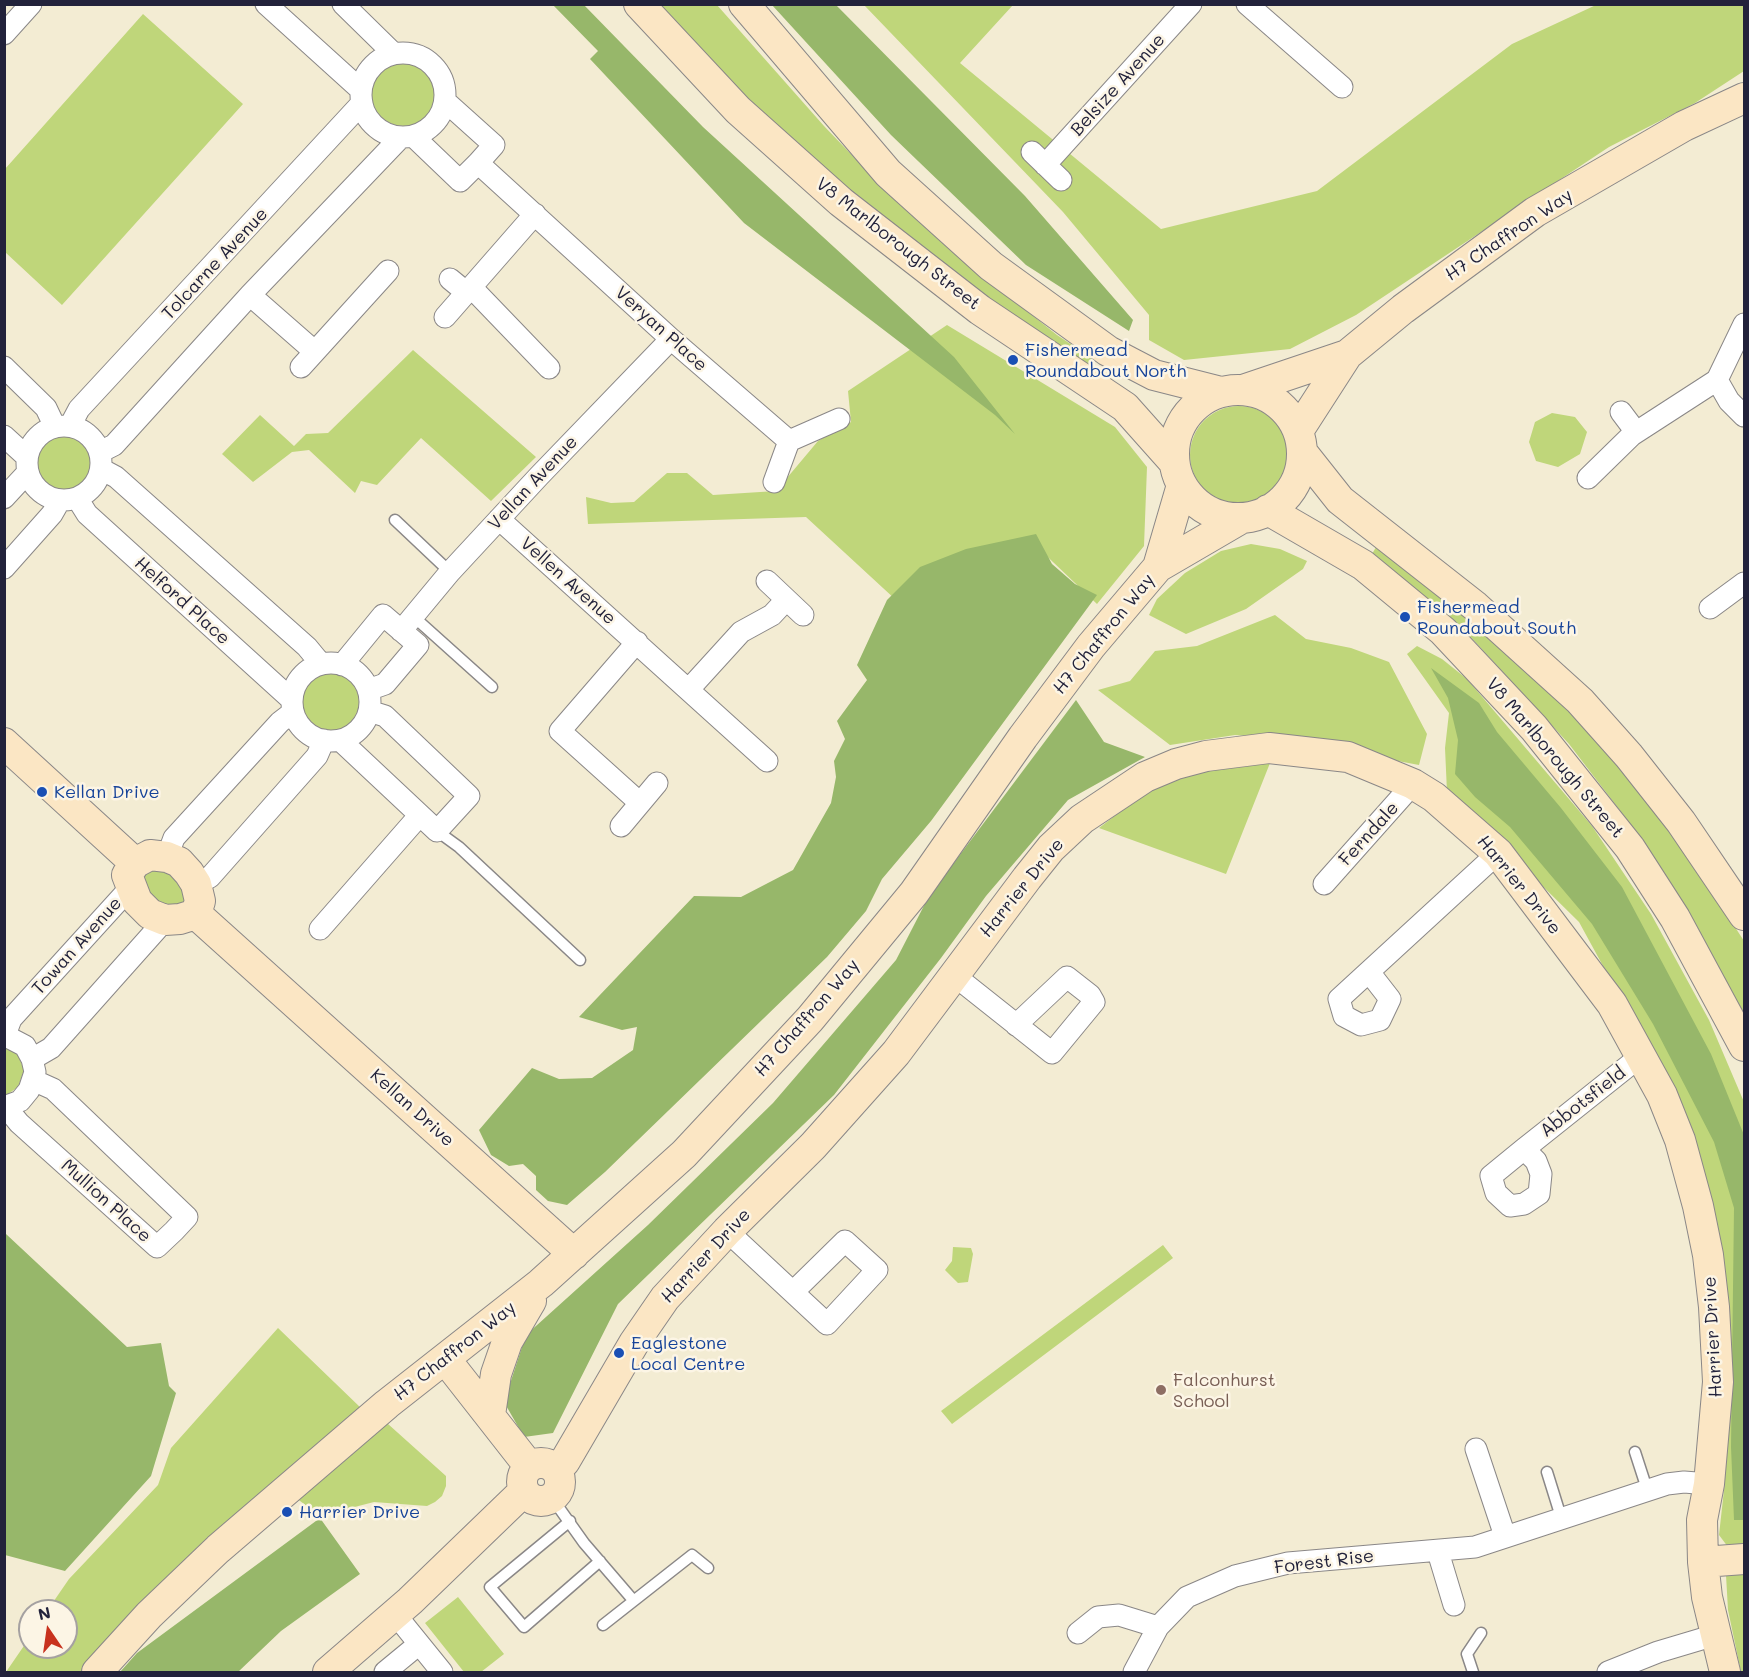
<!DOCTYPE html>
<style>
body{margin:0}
#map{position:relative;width:1749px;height:1677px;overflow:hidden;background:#f3ecd3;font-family:Mali,sans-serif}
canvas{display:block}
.frame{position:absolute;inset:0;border:6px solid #22223b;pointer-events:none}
.north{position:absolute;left:18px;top:1599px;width:60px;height:60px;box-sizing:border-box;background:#fcf5e5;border:2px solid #a5a1a1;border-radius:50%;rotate:347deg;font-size:16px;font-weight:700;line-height:24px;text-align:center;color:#22223b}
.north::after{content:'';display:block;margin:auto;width:21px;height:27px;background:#c8321e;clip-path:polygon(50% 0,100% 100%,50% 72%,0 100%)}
</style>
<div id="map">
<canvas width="1749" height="1677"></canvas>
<div class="frame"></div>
<div class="north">N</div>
</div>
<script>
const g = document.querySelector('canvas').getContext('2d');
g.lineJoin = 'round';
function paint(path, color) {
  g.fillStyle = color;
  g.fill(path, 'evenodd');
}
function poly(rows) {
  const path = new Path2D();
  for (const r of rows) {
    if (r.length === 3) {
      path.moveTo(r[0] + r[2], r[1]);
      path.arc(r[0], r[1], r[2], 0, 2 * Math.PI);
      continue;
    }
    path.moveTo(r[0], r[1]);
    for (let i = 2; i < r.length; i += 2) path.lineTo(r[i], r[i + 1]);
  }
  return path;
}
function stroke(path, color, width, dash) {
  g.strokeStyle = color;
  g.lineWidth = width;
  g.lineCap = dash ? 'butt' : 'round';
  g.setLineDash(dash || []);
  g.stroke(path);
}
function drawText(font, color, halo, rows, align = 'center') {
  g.font = font + ' Mali,sans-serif';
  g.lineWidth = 5;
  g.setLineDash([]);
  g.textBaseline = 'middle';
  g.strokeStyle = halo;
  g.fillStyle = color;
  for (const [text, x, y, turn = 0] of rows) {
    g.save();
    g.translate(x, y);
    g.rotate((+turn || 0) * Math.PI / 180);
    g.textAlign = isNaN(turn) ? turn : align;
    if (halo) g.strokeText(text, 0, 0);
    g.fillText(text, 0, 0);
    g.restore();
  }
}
const green = poly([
 [648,5,717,5,824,126,897,202,949,249,1057,335,1093,359,1086,372,990,306,795,147],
 [864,5,1013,5,960,63,1161,229,1317,191,1512,44,1596,5,1744,5,1744,71,1695,103,1609,147,1356,315,1290,349,1184,360,1149,340,1149,315,1063,212],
 [143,14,243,104,62,305,5,252,5,169],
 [404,92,34],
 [947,325,1115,427,1147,467,1144,546,1097,604,1032,542,896,600,806,517,588,524,586,497,611,503,634,502,667,473,687,473,713,495,776,491,818,441,851,422,848,391],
 [413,350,536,457,491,501,421,438,377,485,361,481,355,493,309,450,292,452,253,482,222,454,260,415,294,446,306,434,328,433],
 [1239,455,49],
 [1552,413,1575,417,1587,432,1580,454,1558,467,1536,461,1529,442,1535,422],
 [64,462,28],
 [1379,542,1424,574,1581,721,1674,833,1744,941,1744,1015,1668,882,1628,821,1569,744,1467,633,1372,554],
 [1251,544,1280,549,1307,561,1303,569,1246,609,1186,634,1149,615,1157,599,1185,573,1221,551],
 [1275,615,1306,639,1351,648,1389,662,1427,734,1419,765,1276,738,1235,735,1170,745,1098,690,1130,681,1155,651,1197,646],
 [1417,646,1442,659,1467,679,1592,826,1651,914,1709,1020,1744,1102,1744,1551,1731,1551,1719,1535,1725,1481,1718,1317,1633,1021,1579,922,1447,792,1445,748,1449,713,1407,654],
 [330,702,29],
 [1272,758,1226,874,1099,828,1143,794,1162,783,1215,767],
 [148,866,175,874,187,902,169,908,155,899,143,886,142,869],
 [5,1045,17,1052,24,1070,18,1087,5,1096],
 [1163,1245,1173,1258,952,1424,941,1411],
 [953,1247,971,1248,973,1254,968,1282,958,1283,945,1270,952,1261],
 [278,1328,362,1409,98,1672,6,1672,30,1637,30,1647,66,1647,66,1611,47,1611,69,1579,158,1485,171,1448],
 [378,1415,446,1476,446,1486,442,1496,435,1502,427,1506,374,1502,331,1513,311,1509,285,1490],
 [1726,1575,1744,1575,1744,1672,1741,1672,1728,1610],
 [458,1597,504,1654,481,1672,464,1672,425,1623]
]);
const forest = poly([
 [553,5,584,5,703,127,954,357,1015,434,995,415,744,223,590,59,598,51],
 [772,5,836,5,1025,196,1133,320,1129,331,1026,265,891,135],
 [1036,534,1052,564,1075,584,1097,595,931,821,882,879,866,911,827,957,605,1172,567,1205,548,1201,536,1190,536,1176,523,1164,509,1166,491,1155,479,1130,532,1068,559,1079,592,1078,633,1050,637,1027,622,1030,579,1017,694,896,741,897,793,870,831,803,836,777,834,761,845,739,837,721,867,680,857,665,887,600,920,567,966,549],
 [1431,668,1479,703,1497,732,1561,808,1622,887,1711,1054,1744,1135,1744,1520,1734,1520,1731,1447,1734,1208,1714,1142,1653,1024,1592,924,1510,827,1475,797,1455,774,1458,740,1448,698],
 [1076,700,1104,742,1145,757,1068,800,986,896,941,958,834,1095,618,1304,553,1433,524,1437,504,1402,526,1335,648,1225,773,1103,896,960,929,896],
 [6,1234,127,1347,161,1343,169,1386,176,1393,151,1476,65,1571,5,1555],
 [320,1518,360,1574,281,1631,238,1672,120,1672,137,1653]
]);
const lane = poly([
 [395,520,450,572],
 [414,617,492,687],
 [437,831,459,847,580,960],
 [1635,1452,1647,1489],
 [1547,1472,1561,1517],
 [552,1498,584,1543,633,1600],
 [570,1521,490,1587,524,1627,600,1561],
 [603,1625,692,1555,708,1568],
 [1473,1672,1467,1654,1481,1633]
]);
const street = poly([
 [266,4,361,90],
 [343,4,393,53],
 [1247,4,1342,87],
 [4,34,31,4],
 [403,95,42],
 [413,136,460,181,478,163,494,145,445,101],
 [1032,152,1061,180],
 [478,163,671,339,789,441],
 [1045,165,1191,4],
 [450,279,467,293],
 [472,288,549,368],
 [250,295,314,351],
 [445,317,535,214],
 [4,367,46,408,55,427],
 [301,367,388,271],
 [1717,380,1729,401,1744,416],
 [1621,412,1636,432],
 [64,463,37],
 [70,426,79,409,362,103],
 [4,436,27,457],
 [100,452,114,445,250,295,401,137],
 [101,469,116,477,307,647,321,664],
 [1588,478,1632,435,1717,380,1744,324],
 [774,482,789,441,839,419],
 [4,498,28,472],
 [77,498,87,514,292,700],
 [499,519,767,761],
 [4,568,52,514,60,500],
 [767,581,803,615],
 [1710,608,1744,583],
 [401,631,450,572,539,476,671,339],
 [637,642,560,731,640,803],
 [331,702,39],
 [342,665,383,615,418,645,385,684,368,690],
 [690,688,741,632,772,615,786,600],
 [340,740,437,831,469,796,385,716,369,711],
 [621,826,657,783],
 [167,857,174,838,280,722,293,712],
 [196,884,210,877,317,756,324,740],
 [1324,884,1413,784],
 [320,929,419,816],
 [1369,972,1390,999,1380,1020,1361,1025,1344,1016,1339,999,1498,853],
 [955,976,1052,1053,1094,1002,1090,995,1067,977,1016,1025],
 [4,1035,25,1046,32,1059,35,1072,29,1090,20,1101,4,1107],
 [5,1035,11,1019,130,888],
 [32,1059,51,1048,165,920],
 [6,1107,19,1123,157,1247,174,1231,187,1217,53,1089,33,1080],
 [1524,1149,1536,1161,1541,1174,1539,1194,1524,1204,1510,1206,1496,1193,1491,1176,1524,1149,1553,1126,1642,1055],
 [727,1231,827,1324,877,1270,845,1241,793,1292],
 [1476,1449,1505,1536],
 [1438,1552,1454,1605],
 [395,1614,442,1672],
 [1078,1633,1098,1617,1119,1615,1158,1627],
 [385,1672,419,1644],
 [1134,1672,1158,1627,1187,1597,1235,1576,1288,1563,1475,1547,1667,1484,1684,1482,1709,1484],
 [1608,1672,1658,1652,1715,1635]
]);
const secondary = poly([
 [639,4,738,110,841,202,980,310,1125,407,1174,462],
 [744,4,888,173,991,266,1108,351,1154,375,1221,392],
 [1243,390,1347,355],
 [1238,454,64],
 [1298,431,1347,355,1403,309,1535,212,1684,126,1744,98],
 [1302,452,1340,500,1475,606,1580,701,1629,756,1681,822,1744,915],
 [1268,510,1363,565,1443,631,1534,728,1630,848,1675,918,1744,1046],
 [1158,567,1182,485],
 [4,743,135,863],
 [150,855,167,857,179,862,189,873,196,884,200,901,196,914,180,919,165,920,150,914,137,901,127,875,135,863,150,855],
 [196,914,574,1254],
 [446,1360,529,1466],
 [490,1415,496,1374,507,1342,531,1301],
 [541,1482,19],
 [557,1470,565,1461,634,1343,665,1298,727,1231,813,1146,896,1053,1027,878,1051,848,1082,819,1145,777,1176,764,1206,756,1269,748,1348,757,1413,784,1434,797,1498,853,1612,1004,1662,1095,1680,1140,1698,1206,1708,1255,1714,1307,1718,1382,1709,1484,1702,1520,1703,1562,1707,1597,1725,1672],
 [1703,1562,1744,1559],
 [97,1672,149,1615,218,1549,387,1404,541,1283,684,1154,810,1019,914,893,1023,737,1091,646,1158,567,1242,518],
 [328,1672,410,1601,524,1491]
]);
const markers = [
 [1013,360,6,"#1a4fb4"],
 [1405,617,6,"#1a4fb4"],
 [42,792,6,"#1a4fb4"],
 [619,1353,6,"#1a4fb4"],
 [1161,1390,6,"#8d6e63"],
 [287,1512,6,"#1a4fb4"]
];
const streetNames = [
 ["Belsize Avenue",1118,85,-48],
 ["H7 Chaffron Way",1509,235,-34],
 ["V8 Marlborough Street",898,244,38],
 ["Tolcarne Avenue",215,264,-47],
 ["Veryan Place",661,329,42],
 ["Vellan Avenue",533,483,-47],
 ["Vellen Avenue",568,581,42],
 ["Helford Place",182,601,42],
 ["H7 Chaffron Way",1104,634,-51],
 ["V8 Marlborough Street",1555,758,50],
 ["Ferndale",1369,834,-48],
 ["Harrier Drive",1519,885,51],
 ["Harrier Drive",1022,888,-51],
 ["Towan Avenue",77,946,-48],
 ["H7 Chaffron Way",807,1018,-49],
 ["Abbotsfield",1583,1102,-38],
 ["Kellan Drive",412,1108,42],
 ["Mullion Place",106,1201,42],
 ["Harrier Drive",706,1256,-47],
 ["Harrier Drive",1713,1337,-93],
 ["H7 Chaffron Way",455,1351,-38],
 ["Forest Rise",1324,1562,-7]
];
const transitNames = [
 ["Fishermead",1025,350],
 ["Roundabout North",1025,371],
 ["Fishermead",1417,607],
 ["Roundabout South",1417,628],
 ["Kellan Drive",54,792],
 ["Eaglestone",631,1343],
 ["Local Centre",631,1364],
 ["Harrier Drive",299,1512]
];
const educationNames = [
 ["Falconhurst",1173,1380],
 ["School",1173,1401]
];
paint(green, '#bfd67a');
paint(forest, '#97b76a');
stroke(lane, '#8a8787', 13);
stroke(street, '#8a8787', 23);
stroke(secondary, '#8a8787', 32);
stroke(lane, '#fff', 10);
stroke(street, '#fff', 21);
stroke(secondary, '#fbe6c4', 30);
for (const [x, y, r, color] of markers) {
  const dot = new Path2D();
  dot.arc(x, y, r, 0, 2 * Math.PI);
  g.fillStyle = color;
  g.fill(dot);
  stroke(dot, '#fcf5e5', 2);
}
drawText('18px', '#22223b', '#fcf5e5', streetNames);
drawText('18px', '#164399', '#fcf5e5', transitNames, 'left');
drawText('18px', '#785e54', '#fcf5e5', educationNames, 'left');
</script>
